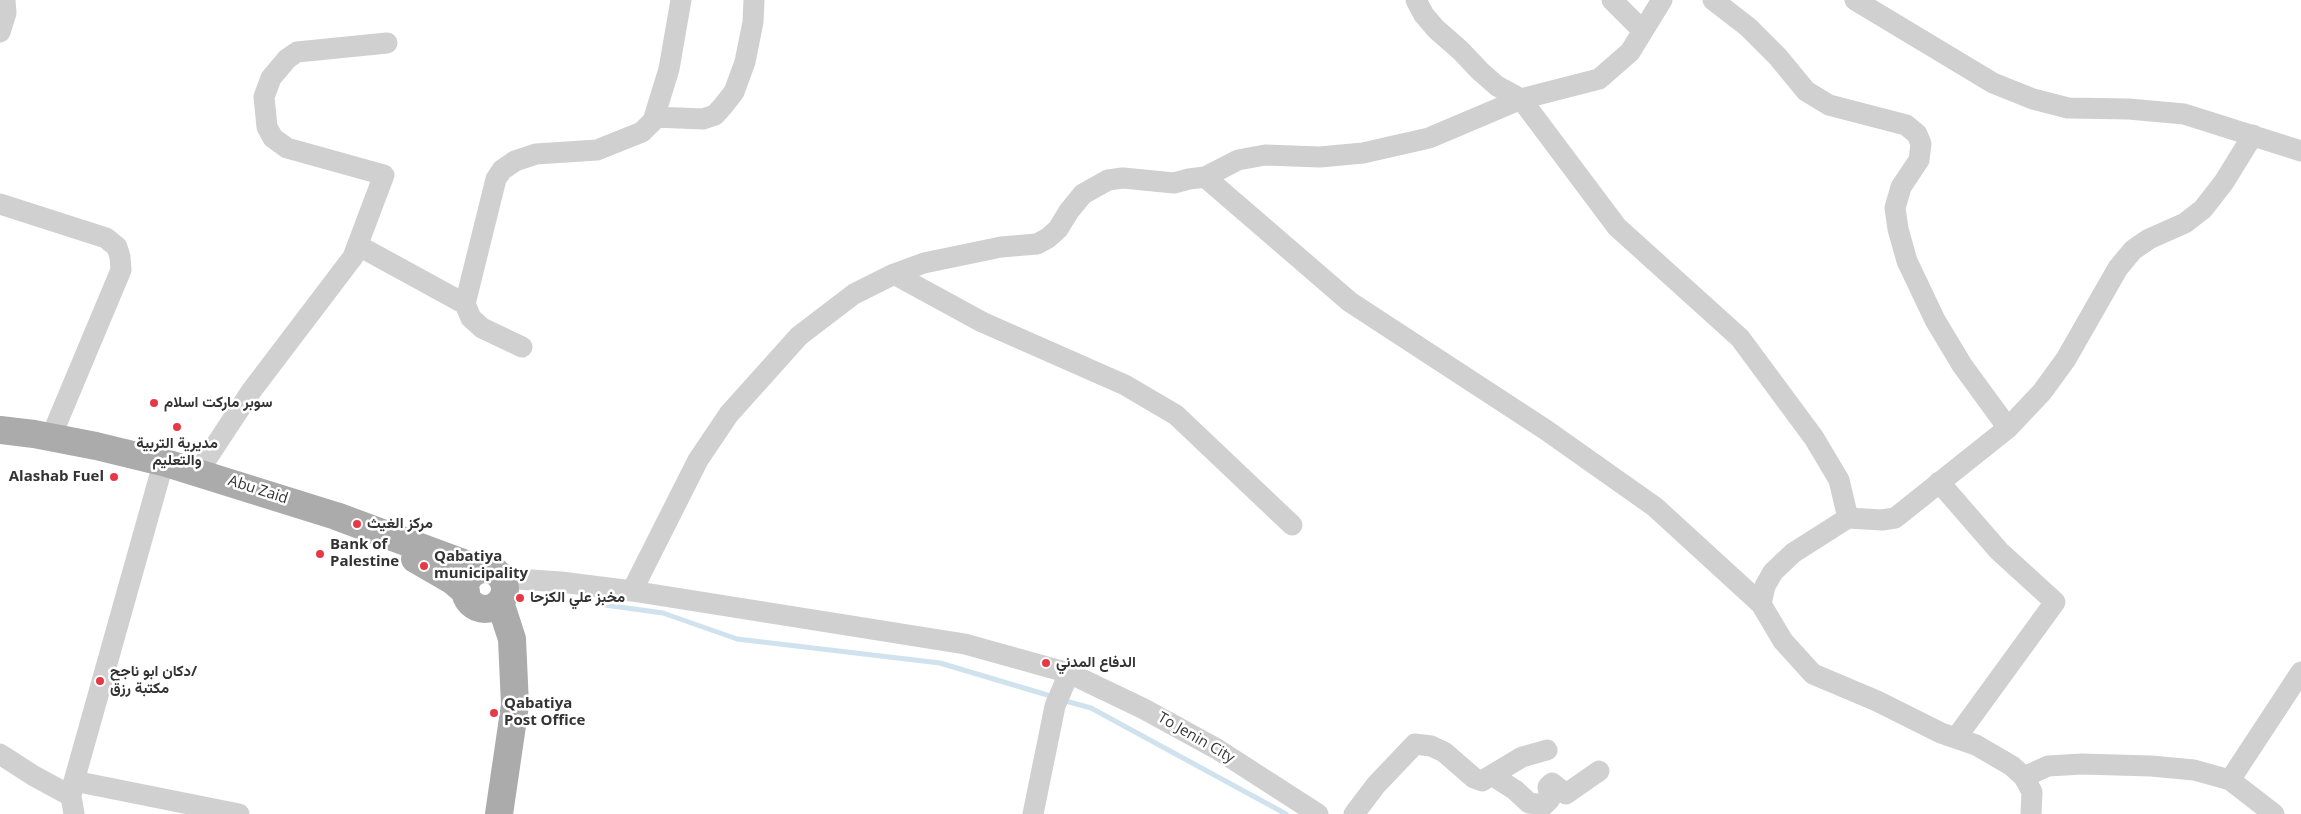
<!DOCTYPE html>
<meta charset="utf-8">
<style>
body{margin:0}
canvas{display:block;background:#fff}
</style>
<canvas width="2301" height="814"></canvas>
<script>
const g = document.querySelector('canvas').getContext('2d');
g.lineJoin = 'round';
function poly(rows) {
  const path = new Path2D();
  for (const r of rows) {
    if (r.length === 3) {
      path.moveTo(r[0] + r[2], r[1]);
      path.arc(r[0], r[1], r[2], 0, 2 * Math.PI);
      continue;
    }
    path.moveTo(r[0], r[1]);
    for (let i = 2; i < r.length; i += 2) path.lineTo(r[i], r[i + 1]);
  }
  return path;
}
function stroke(path, color, width, dash) {
  g.strokeStyle = color;
  g.lineWidth = width;
  g.lineCap = dash ? 'butt' : 'round';
  g.setLineDash(dash || []);
  g.stroke(path);
}
function drawText(font, color, halo, rows, align = 'center') {
  g.font = font + ' "Open Sans",Vazirmatn,sans-serif';
  g.lineWidth = 5;
  g.setLineDash([]);
  g.textBaseline = 'middle';
  g.strokeStyle = halo;
  g.fillStyle = color;
  for (const [text, x, y, turn = 0] of rows) {
    g.save();
    g.translate(x, y);
    g.rotate((+turn || 0) * Math.PI / 180);
    g.textAlign = isNaN(turn) ? turn : align;
    if (halo) g.strokeText(text, 0, 0);
    g.fillText(text, 0, 0);
    g.restore();
  }
}
const stream = poly([
 [605,605,663,613,737,639,940,663,1054,697],
 [1062,700,1091,708,1286,814]
]);
const street = poly([
 [1416,0,1424,15,1436,29,1460,50,1480,71,1497,86,1521,99,1617,227,1740,338,1814,438,1839,480,1848,518],
 [1612,0,1642,30],
 [1713,0,1748,27,1778,57,1806,91,1829,105,1906,125,1917,134,1921,144,1919,160,1901,187,1895,208,1898,229,1907,261,1935,320,1962,365,2008,428],
 [1855,0,1993,83,2033,99,2068,108,2129,109,2184,114,2301,151],
 [0,32,6,13,5,0],
 [655,117,703,119,715,115,723,106,734,92,745,62,753,22,754,0],
 [1205,177,1350,302,1546,430,1655,507,1761,604,1783,641,1813,674,1877,701,1941,733,1976,745,2012,766,2024,777,2032,792,2031,814],
 [0,204,106,238,117,247,120,257,121,270,51,437],
 [359,246,465,304,471,318,482,328,522,347],
 [894,274,982,322,1125,385,1176,415,1292,525],
 [465,304,496,179,502,170,515,161,536,154,597,150,642,132,653,121,669,69,681,0],
 [198,472,252,390,353,257,384,175,287,148,273,138,267,127,264,97,271,78,287,59,297,52,387,43],
 [1939,482,1999,551,2055,602,1956,738],
 [502,578,561,582,632,591,965,644,1069,673,1144,709,1217,749,1318,814],
 [632,591,698,460,729,414,799,336,854,294,894,274,924,263,1001,247,1037,244,1048,238,1058,229,1069,211,1083,194,1108,180,1123,178,1174,183,1189,179,1205,177,1238,160,1265,155,1320,157,1363,153,1429,138,1521,99,1599,79,1630,52,1662,0],
 [1761,604,1765,586,1773,572,1793,553,1848,518,1882,520,1895,518,2008,428,2042,392,2066,359,2118,268,2133,250,2149,239,2185,223,2203,209,2224,182,2253,135],
 [0,754,34,776,71,796],
 [1493,776,1515,790,1529,803,1544,805,1550,799,1548,787,1552,783,1566,794,1599,771],
 [2024,777,2048,766,2082,764,2151,766,2194,770,2230,780,2274,814],
 [2230,780,2301,672],
 [74,781,239,814],
 [74,814,71,796,74,781,160,475],
 [1033,814,1055,706,1069,673],
 [1354,814,1376,785,1415,744,1431,746,1444,752,1474,778,1482,781,1522,757,1547,750]
]);
const primary = poly([
 [0,430,34,434,96,446,166,463,336,516,479,569],
 [415,559,453,581,466,592],
 [485,589,20],
 [499,814,515,705,512,639,500,602]
]);
const markers = [
 [154,403,5,"#e63946"],
 [177,427,5,"#e63946"],
 [114,477,5,"#e63946"],
 [357,524,5,"#e63946"],
 [320,554,5,"#e63946"],
 [424,566,5,"#e63946"],
 [520,598,5,"#e63946"],
 [1046,663,5,"#e63946"],
 [100,681,5,"#e63946"],
 [494,713,5,"#e63946"]
];
const poiNames = [
 ["سوبر ماركت اسلام",164,403],
 ["مديرية التربية",177,444,"center"],
 ["والتعليم",177,461,"center"],
 ["Alashab Fuel",104,477,"right"],
 ["مركز الغيث",367,524],
 ["Bank of",330,545],
 ["Palestine",330,562],
 ["Qabatiya",434,557],
 ["municipality",434,574],
 ["مخبز علي الكزحا",530,598],
 ["الدفاع المدني",1056,663],
 ["دكان ابو ناجح/",110,672],
 ["مكتبة رزق",110,689],
 ["Qabatiya",504,704],
 ["Post Office",504,721]
];
const streetNames = [
 ["Abu Zaid",258,490,18],
 ["To Jenin City",1196,738,30]
];
stroke(stream, '#cfe2ee', 5);
stroke(street, '#d0d0d0', 21);
stroke(primary, '#ababab', 28);
for (const [x, y, r, color] of markers) {
  const dot = new Path2D();
  dot.arc(x, y, r, 0, 2 * Math.PI);
  g.fillStyle = color;
  g.fill(dot);
  stroke(dot, '#fff', 2);
}
drawText('bold 15px', '#333', '#fff', poiNames, 'left');
drawText('15px', '#333', '#fff', streetNames);
</script>
